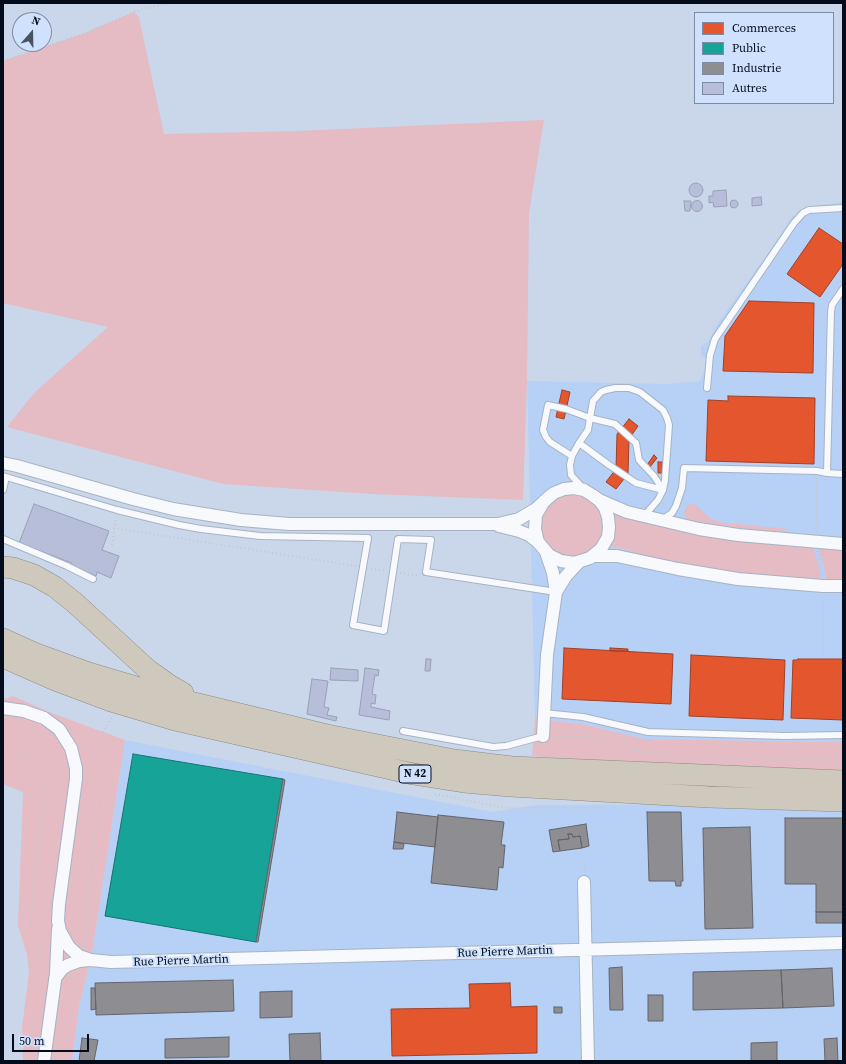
<!DOCTYPE html>
<style>
body{margin:0}
#map{position:relative;width:846px;height:1064px;overflow:hidden;background:#cad7eb;font-family:"Source Serif 4",serif}
canvas{display:block}
.frame{position:absolute;inset:0;border:4px solid #040c1b;pointer-events:none}
.legend{position:absolute;left:694px;top:12px;width:140px;height:92px;box-sizing:border-box;background:#cfe1fd;border:1px solid #7e8ca3;margin:0;padding:5px 7px;list-style:none;font-size:12px;color:#040c1b}
.legend li{display:flex;align-items:center;gap:8px;height:20px}
.legend b{width:20px;border:1px solid #7e8ca3}
.north{position:absolute;left:12px;top:12px;width:40px;height:40px;box-sizing:border-box;background:#cfe1fd;border:1px solid #7e8ca3;border-radius:50%;rotate:20deg;font-size:11px;font-weight:700;line-height:16px;text-align:center;color:#040c1b}
.north::after{content:'';display:block;margin:auto;width:14px;height:18px;background:#495364;clip-path:polygon(50% 0,100% 100%,50% 72%,0 100%)}
.scale{position:absolute;left:12px;top:1034px;width:77px;height:18px;box-sizing:border-box;border:2px solid #040c1b;border-top:0;padding-left:5px;font-size:12px;line-height:14px;white-space:nowrap;color:#040c1b;-webkit-text-stroke:3px #cfe1fd;paint-order:stroke}
</style>
<div id="map">
<canvas width="846" height="1064"></canvas>
<div class="frame"></div>
<ul class="legend">
<li><b style="height:11px;background:#e4572e"></b>Commerces</li>
<li><b style="height:11px;background:#17a398"></b>Public</li>
<li><b style="height:11px;background:#8d8d92"></b>Industrie</li>
<li><b style="height:11px;background:#b6bed9"></b>Autres</li>
</ul>
<div class="north">N</div>
<div class="scale">50 m</div>
</div>
<script>
const g = document.querySelector('canvas').getContext('2d');
g.lineJoin = 'round';
function paint(path, color) {
  g.fillStyle = color;
  g.fill(path, 'evenodd');
}
function poly(rows) {
  const path = new Path2D();
  for (const r of rows) {
    if (r.length === 3) {
      path.moveTo(r[0] + r[2], r[1]);
      path.arc(r[0], r[1], r[2], 0, 2 * Math.PI);
      continue;
    }
    path.moveTo(r[0], r[1]);
    for (let i = 2; i < r.length; i += 2) path.lineTo(r[i], r[i + 1]);
  }
  return path;
}
function stroke(path, color, width, dash) {
  g.strokeStyle = color;
  g.lineWidth = width;
  g.lineCap = dash ? 'butt' : 'round';
  g.setLineDash(dash || []);
  g.stroke(path);
}
function drawText(font, color, halo, rows, align = 'center') {
  g.font = font + ' "Source Serif 4",serif';
  g.lineWidth = 4;
  g.setLineDash([]);
  g.textBaseline = 'middle';
  g.strokeStyle = halo;
  g.fillStyle = color;
  for (const [text, x, y, turn = 0] of rows) {
    g.save();
    g.translate(x, y);
    g.rotate((+turn || 0) * Math.PI / 180);
    g.textAlign = isNaN(turn) ? turn : align;
    if (halo) g.strokeText(text, 0, 0);
    g.fillText(text, 0, 0);
    g.restore();
  }
}
const built = poly([
 [843,202,843,741,815,742,644,739,587,725,535,718,527,381,667,384,700,381,705,368,706,358,701,356,701,346,708,342,716,326,763,260,792,217,807,207],
 [125,740,493,812,537,805,843,804,843,1061,72,1061,79,1007,92,953]
]);
const green = poly([
 [134,12,139,17,164,134,297,131,544,120,529,213,527,381,523,500,372,494,223,484,7,427,34,393,108,327,3,303,3,61,85,33],
 [572,526,31],
 [690,504,694,504,710,518,718,522,787,529,786,533,721,526,693,522,688,520,684,514,685,509],
 [614,514,646,523,813,547,818,563,821,580,722,571,680,564,611,546,616,531],
 [818,547,843,549,843,580,826,580,826,574],
 [13,696,49,712,125,740,92,953,79,1007,72,1061,23,1061,22,1028,29,972,27,954,18,926,23,792,3,784,3,700],
 [535,718,587,725,644,739,815,742,843,741,843,773,647,765,532,756]
]);
const shops = poly([
 [819,228,843,244,843,264,820,297,787,274,819,228],
 [749,301,814,303,813,373,723,371,725,336,749,301],
 [562,390,570,392,564,419,556,417,562,390],
 [728,396,815,398,814,464,706,461,708,400,728,401,728,396],
 [629,419,638,426,629,439,628,474,616,489,606,482,616,469,617,434,629,419],
 [654,455,657,458,650,467,647,465,654,455],
 [658,462,668,462,668,473,658,473,658,462],
 [564,648,673,654,671,704,562,699,564,648],
 [610,648,628,649,628,651,610,651,610,648],
 [691,655,785,660,783,720,689,716,691,655],
 [798,659,843,659,843,720,791,718,793,660,797,660,798,659],
 [510,983,511,1007,537,1006,537,1053,392,1056,391,1009,470,1008,469,984,510,983]
]);
const public = poly([
 [133,754,283,779,256,942,105,916,133,754]
]);
const industry = poly([
 [283,779,285,780,258,942,256,942,283,779],
 [397,812,438,817,435,847,394,842,397,812],
 [647,812,681,812,683,881,681,881,681,886,676,886,675,881,649,881,647,812],
 [438,815,504,822,501,845,505,845,503,868,499,867,497,890,431,883,438,815],
 [785,818,843,818,843,912,816,912,816,884,785,884,785,818],
 [586,824,589,846,582,848,580,836,573,837,572,834,568,834,569,839,558,840,560,851,553,852,549,830,586,824],
 [750,827,753,928,705,929,703,828,750,827],
 [568,834,572,834,573,837,580,836,582,848,560,851,558,840,569,839,568,834],
 [394,842,404,844,403,849,393,849,394,842],
 [816,912,843,912,843,923,816,923,816,912],
 [622,967,623,1010,610,1010,609,968,622,967],
 [832,968,834,1006,783,1008,781,970,832,968],
 [781,970,783,1008,693,1010,693,972,781,970],
 [233,980,234,1011,96,1015,95,983,233,980],
 [91,988,95,988,96,1009,91,1010,91,988],
 [292,991,292,1017,260,1018,260,992,292,991],
 [648,995,663,995,663,1021,648,1021,648,995],
 [554,1007,562,1007,562,1013,554,1013,554,1007],
 [320,1033,321,1061,290,1061,289,1034,320,1033],
 [229,1037,229,1057,165,1058,165,1039,229,1037],
 [82,1038,98,1040,94,1061,79,1061,82,1038],
 [837,1038,838,1061,825,1061,824,1039,837,1038],
 [777,1042,777,1061,751,1061,751,1043,777,1042]
]);
const building = poly([
 [696,190,7],
 [726,190,727,206,714,207,713,202,709,203,709,196,713,196,713,191,726,190],
 [761,197,762,205,752,206,752,198,761,197],
 [734,204,4],
 [697,206,5.5],
 [684,201,691,201,690,211,685,211,684,201],
 [34,504,109,531,102,550,119,556,111,578,97,572,96,576,71,565,72,563,19,543,34,504],
 [426,659,431,659,430,671,425,671,426,659],
 [331,668,358,670,358,681,330,680,331,668],
 [365,668,379,670,378,676,375,675,372,694,376,695,375,704,371,703,371,707,390,711,389,720,359,715,365,668],
 [312,679,328,681,324,707,329,708,327,715,337,717,336,721,307,714,312,679]
]);
const path = poly([
 [3,61,85,33,134,12,167,3],
 [837,283,843,275],
 [836,390,843,391],
 [114,528,356,566],
 [816,531,817,478],
 [112,545,116,517],
 [817,551,823,576],
 [371,569,386,571],
 [400,573,420,576],
 [823,597,823,656],
 [552,736,580,736,594,738,638,751,662,755,741,759,843,761],
 [3,750,23,753,32,758,39,763,43,770,45,778,46,788,30,918,31,928,34,940,45,961],
 [435,794,506,808,601,808],
 [585,871,585,861],
 [85,947,93,854,104,776,104,769,101,743,104,730,112,718],
 [67,979,69,980,74,978,78,974]
]);
const lane = poly([
 [843,289,832,305,831,312,827,473,843,474],
 [707,388,710,355,715,339,794,223,803,213,809,210,843,208],
 [579,443,588,430,590,418,615,424,636,443,639,460,654,476,663,490],
 [572,456,550,442,546,437,543,430,548,405,566,409,590,418,593,401,601,392,606,390,615,388,629,388,640,392,663,410,667,418,669,425,665,480,663,490,658,500,644,516],
 [3,476,117,510,179,525,201,529,260,536,368,538,353,625,384,631,398,539,431,540,426,572,556,592],
 [582,487,571,475,570,465,572,456,579,443,609,465,636,483,663,490],
 [3,490,6,477],
 [661,519,666,517,672,513,676,506,682,488,684,468,817,471,827,473],
 [3,539,67,566,93,579],
 [544,713,583,717,648,732,784,736,843,735],
 [403,731,493,747,506,746,543,736]
]);
const street = poly([
 [3,463,17,466,133,499,173,509,241,520,289,524,498,524,519,519,536,509,550,496,554,493,564,489,574,488,584,490,592,495,599,500,605,508,608,517,609,527,608,537,601,549,590,558,574,563,561,561,549,555,538,542,535,529,536,515,543,503],
 [599,500,627,512,699,529,738,535,843,544],
 [499,526,519,531,529,535,538,542],
 [594,556,617,556,678,569,738,579,823,586,843,586],
 [556,592,566,576,579,562],
 [3,708,24,711,44,718,59,729,71,748,76,768,76,779,59,904,58,921,60,931,69,947,79,956,91,960,111,962,843,943],
 [543,736,547,655,556,592,553,573,546,552],
 [584,882,588,1061],
 [56,977,62,969,68,965,79,961,90,960],
 [44,1061,56,973,58,929]
]);
const highway = poly([
 [3,567,13,568,34,575,55,587,75,603,148,670,169,685,183,693],
 [3,639,34,653,89,673,173,698,327,735,454,760,512,767,843,781],
 [3,657,55,680,111,701,175,720,413,774,464,782,510,786,709,797,843,801]
]);
const shields = [
 [415,774,32]
];
const shieldNames = [
 ["N 42",415,774]
];
const streetNames = [
 ["Rue Pierre Martin",505,952,-2],
 ["Rue Pierre Martin",181,961,-2]
];
paint(built, '#b7d0f6');
paint(green, '#e5bbc4');
paint(shops, '#e4572e');
stroke(shops, '#a14028', 1);
paint(public, '#17a398');
stroke(public, '#117672', 1);
paint(industry, '#8d8d92');
stroke(industry, '#64666e', 1);
paint(building, '#b6bed9');
stroke(building, '#9aa0b2', 1);
stroke(lane, '#a7b3c4', 8);
stroke(street, '#a7b3c4', 14);
stroke(highway, '#8d8c86', 22);
stroke(path, '#c3c7cc', 2, [1, 3]);
stroke(lane, '#f7f9fc', 6);
stroke(street, '#f7f9fc', 12);
stroke(highway, '#cec9bc', 21);
for (const [x, y, w] of shields) {
  const box = new Path2D();
  box.roundRect(x - w / 2, y - 9, w, 18, 3);
  g.fillStyle = '#cfe1fd';
  g.fill(box);
  stroke(box, '#040c1b', 1);
}
drawText('bold 11px', '#040c1b', null, shieldNames);
drawText('12px', '#040c1b', '#cfe1fd', streetNames);
</script>
